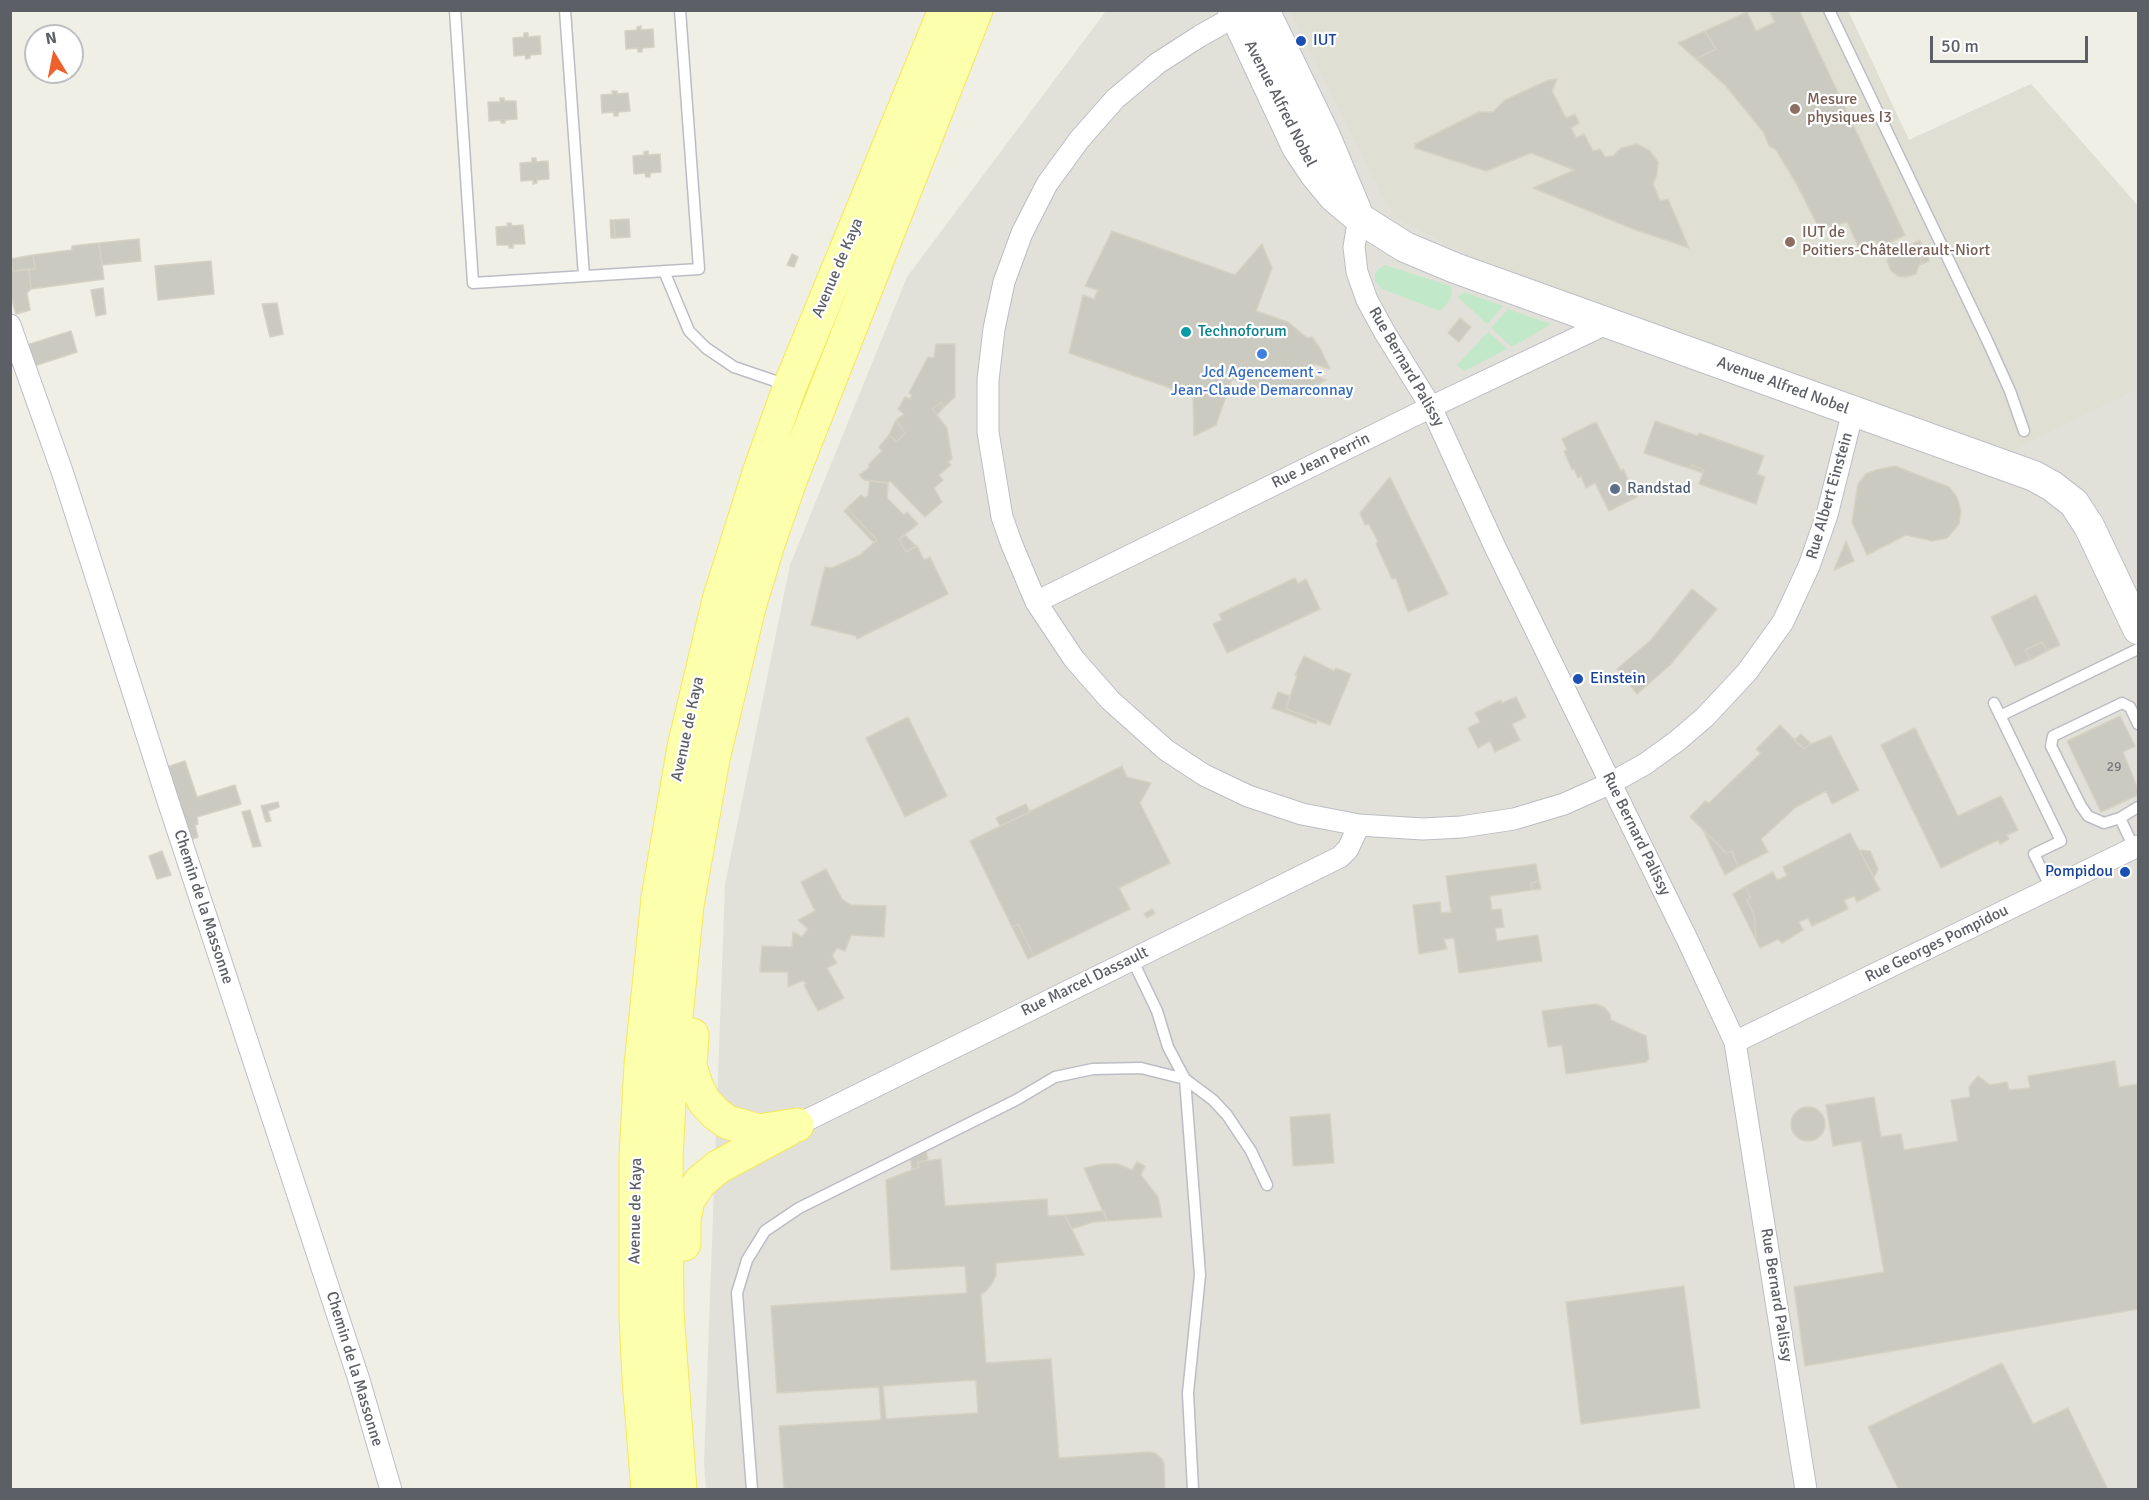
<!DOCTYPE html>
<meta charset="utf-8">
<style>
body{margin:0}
#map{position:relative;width:2149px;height:1500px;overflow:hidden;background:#f0efe5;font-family:Signika,sans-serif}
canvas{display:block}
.frame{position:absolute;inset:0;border:12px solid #5d5f66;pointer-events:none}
.north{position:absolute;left:24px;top:24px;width:60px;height:60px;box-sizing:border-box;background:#fff;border:2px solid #bebfc2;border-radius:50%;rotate:350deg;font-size:16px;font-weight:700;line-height:24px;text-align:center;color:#5d5f66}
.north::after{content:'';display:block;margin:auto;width:21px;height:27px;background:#ee612c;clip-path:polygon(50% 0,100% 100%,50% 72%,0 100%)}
.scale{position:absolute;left:1930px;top:36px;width:158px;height:27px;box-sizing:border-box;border:3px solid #5d5f66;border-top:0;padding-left:8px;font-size:18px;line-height:21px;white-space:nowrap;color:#5d5f66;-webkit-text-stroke:4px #fff;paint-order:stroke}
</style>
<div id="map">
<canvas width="2149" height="1500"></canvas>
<div class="frame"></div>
<div class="north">N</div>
<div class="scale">50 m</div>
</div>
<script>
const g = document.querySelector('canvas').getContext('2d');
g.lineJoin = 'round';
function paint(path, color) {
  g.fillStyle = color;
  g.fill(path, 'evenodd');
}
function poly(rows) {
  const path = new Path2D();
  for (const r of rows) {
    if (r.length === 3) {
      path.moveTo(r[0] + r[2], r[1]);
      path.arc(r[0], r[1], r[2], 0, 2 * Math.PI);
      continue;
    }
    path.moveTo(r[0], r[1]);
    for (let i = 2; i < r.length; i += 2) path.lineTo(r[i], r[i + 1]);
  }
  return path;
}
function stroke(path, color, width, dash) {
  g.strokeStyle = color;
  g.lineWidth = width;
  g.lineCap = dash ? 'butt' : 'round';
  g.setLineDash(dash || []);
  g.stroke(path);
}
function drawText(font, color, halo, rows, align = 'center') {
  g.font = font + ' Signika,sans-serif';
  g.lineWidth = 4.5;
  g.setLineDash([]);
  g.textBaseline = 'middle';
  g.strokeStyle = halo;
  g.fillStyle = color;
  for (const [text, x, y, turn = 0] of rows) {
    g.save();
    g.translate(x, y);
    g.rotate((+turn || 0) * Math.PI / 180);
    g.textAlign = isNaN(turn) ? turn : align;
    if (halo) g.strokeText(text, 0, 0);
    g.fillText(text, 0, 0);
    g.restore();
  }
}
const industrial = poly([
 [1106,11,1848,11,1909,140,2031,84,2138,206,2138,1489,706,1490,704,1463,725,884,790,565,907,277]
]);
const education = poly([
 [1290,11,1848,11,1909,140,2031,84,2138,206,2138,389,2009,452,1490,267,1393,216]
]);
const green = poly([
 [1385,265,1450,286,1452,290,1450,300,1440,311,1382,289,1375,281,1375,275,1377,270],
 [1464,292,1503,306,1487,324,1458,297],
 [1508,309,1551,324,1512,347,1491,328],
 [1488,332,1507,349,1464,371,1457,365]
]);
const building = poly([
 [1776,10,1799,10,1905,235,1885,245,1884,242,1877,244,1876,241,1859,248,1847,222,1820,230,1796,183,1776,150,1769,146,1764,133,1725,85,1696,59,1716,49,1705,31,1747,12,1756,31,1775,22,1770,13,1776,10],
 [641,26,641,30,653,29,654,47,642,48,642,52,638,52,638,48,626,49,625,31,637,30,637,27,641,26],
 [1705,31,1716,49,1696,59,1678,43,1705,31],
 [524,33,528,33,528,37,540,36,541,54,530,55,530,58,526,59,525,55,514,56,513,38,524,37,524,33],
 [1557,79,1552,91,1566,118,1575,114,1579,123,1571,128,1576,138,1584,134,1593,151,1600,149,1605,157,1613,156,1621,148,1637,144,1650,151,1658,162,1657,174,1653,184,1660,201,1668,199,1689,248,1633,229,1533,188,1574,170,1531,153,1486,171,1415,148,1415,144,1479,112,1493,112,1505,100,1549,80,1557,79],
 [612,91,617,91,617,94,628,93,630,111,618,112,618,116,614,116,614,112,602,113,601,95,613,94,612,91],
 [500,98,504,98,504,101,516,101,517,119,505,120,505,123,501,123,501,120,489,121,488,102,500,102,500,98],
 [648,151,648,155,660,154,661,172,650,173,650,177,646,177,645,173,634,174,633,156,644,155,644,152,648,151],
 [532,158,536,158,536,162,548,161,549,179,537,180,537,183,533,184,533,180,521,181,520,163,532,162,532,158],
 [629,219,630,237,615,238,614,220,629,219],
 [610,220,614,220,615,238,611,238,610,220],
 [507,223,511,223,512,226,523,225,525,244,513,244,513,248,509,248,509,245,497,245,496,227,508,226,507,223],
 [1112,231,1235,275,1262,244,1272,268,1256,311,1288,322,1307,338,1312,337,1320,348,1330,369,1314,364,1311,374,1326,380,1308,390,1291,395,1290,390,1264,390,1232,379,1216,425,1194,436,1193,396,1069,353,1083,295,1094,299,1098,290,1085,286,1112,231],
 [139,239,141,261,102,265,99,243,139,239],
 [1920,240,1922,246,1914,249,1912,244,1920,240],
 [99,243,104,279,31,289,29,269,35,269,33,255,72,250,72,246,99,243],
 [1912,244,1914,249,1922,246,1928,256,1920,259,1922,264,1919,265,1916,274,1905,277,1898,276,1891,271,1887,261,1892,250,1899,245,1905,246,1912,244],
 [792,254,798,257,794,267,787,265,792,254],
 [33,255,35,269,13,271,11,259,33,255],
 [1928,256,1929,261,1922,264,1920,259,1928,256],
 [211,261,214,294,158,300,155,266,211,261],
 [29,269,31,289,27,293,30,310,16,314,10,293,10,271,29,269],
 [103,288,106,314,96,316,91,290,103,288],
 [277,303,283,334,270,337,262,304,277,303],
 [1460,318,1471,327,1459,342,1448,333,1460,318],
 [71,331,77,352,34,366,27,345,71,331],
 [936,344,955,344,955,397,944,407,941,402,932,409,947,428,952,459,948,462,951,465,939,475,943,480,934,488,942,502,925,517,890,481,888,483,864,480,859,475,869,468,869,464,882,451,879,447,889,435,897,442,905,433,896,420,904,414,898,409,905,397,910,399,912,395,909,393,928,357,934,358,936,344],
 [941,402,944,407,937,415,932,409,941,402],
 [896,420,905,433,897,442,889,435,896,420],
 [1655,421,1698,436,1699,433,1764,456,1757,474,1765,477,1756,504,1699,484,1704,470,1692,465,1691,469,1644,453,1655,421],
 [1596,422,1621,471,1623,469,1637,497,1609,511,1595,483,1586,488,1581,476,1578,478,1574,469,1572,470,1564,451,1567,450,1562,439,1596,422],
 [1692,465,1704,470,1703,473,1691,469,1692,465],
 [1895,466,1949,487,1957,497,1961,511,1959,524,1947,538,1932,541,1906,535,1867,555,1852,522,1858,484,1866,474,1876,470,1895,466],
 [1390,477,1448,594,1408,612,1396,578,1392,579,1376,544,1378,541,1369,524,1365,525,1360,513,1390,477],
 [870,481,888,483,887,498,904,515,907,512,918,524,899,539,906,552,917,546,924,560,930,557,948,594,857,639,856,636,811,625,825,567,832,568,860,555,877,540,847,508,861,495,865,498,868,495,870,481],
 [847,508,877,540,874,543,844,511,847,508],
 [905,535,916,546,906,552,899,539,905,535],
 [1846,541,1854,561,1834,570,1846,541],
 [1295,578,1298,584,1306,579,1320,609,1227,653,1213,624,1222,620,1219,614,1295,578],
 [1692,589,1717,609,1670,665,1637,694,1617,669,1651,640,1692,589],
 [2036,595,2060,645,2047,651,2042,642,2025,650,2030,660,2015,666,1991,617,2036,595],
 [2042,642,2047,651,2030,660,2025,650,2042,642],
 [1304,656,1334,671,1336,668,1351,674,1330,725,1286,709,1297,676,1295,675,1304,656],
 [1278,692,1290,696,1286,709,1317,720,1316,724,1272,708,1278,692],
 [1516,697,1526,717,1512,724,1520,740,1495,752,1490,741,1478,748,1468,728,1480,722,1475,713,1501,700,1502,703,1516,697],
 [2120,716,2135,746,2123,752,2138,789,2138,795,2101,812,2067,741,2120,716],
 [908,717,947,796,905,817,866,738,908,717],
 [1780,725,1804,749,1811,744,1831,736,1859,790,1832,804,1826,791,1796,807,1761,839,1768,852,1738,867,1732,851,1726,853,1690,817,1705,801,1709,803,1761,753,1756,749,1780,725],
 [1915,728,1958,816,2001,796,2018,830,2007,835,2009,839,2000,844,1998,840,1941,868,1881,745,1915,728],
 [1801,734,1811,744,1804,749,1794,740,1801,734],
 [185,761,197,797,235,785,241,804,197,817,198,824,195,825,198,837,190,840,167,767,185,761],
 [1122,766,1127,777,1151,783,1140,803,1170,863,1119,888,1130,909,1034,956,1018,924,1012,927,970,841,1122,766],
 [278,802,279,807,268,811,271,821,266,822,261,806,278,802],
 [1026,804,1030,812,1000,826,996,818,1026,804],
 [250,810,261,846,253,847,242,812,250,810],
 [1703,830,1726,853,1732,851,1738,867,1725,875,1703,830],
 [1850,833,1880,890,1857,902,1854,896,1844,900,1848,909,1812,926,1808,918,1799,922,1803,930,1782,943,1778,939,1760,948,1756,940,1754,915,1747,900,1750,897,1746,886,1773,872,1777,880,1787,876,1783,867,1850,833],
 [1859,850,1870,851,1878,869,1874,877,1859,850],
 [162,851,171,875,157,879,149,856,162,851],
 [1536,864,1539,881,1531,883,1532,890,1490,896,1492,910,1501,909,1504,927,1495,928,1497,941,1538,935,1542,961,1459,973,1454,938,1444,939,1447,949,1419,954,1413,905,1440,902,1441,913,1451,912,1446,876,1536,864],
 [826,869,842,899,851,905,886,906,884,937,851,935,845,951,837,948,832,956,837,963,827,968,844,998,818,1011,804,985,806,984,804,980,788,987,788,972,760,972,762,946,792,947,793,932,802,937,808,929,798,920,815,911,801,882,826,869],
 [1539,881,1541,889,1532,890,1531,883,1539,881],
 [1746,886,1750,897,1747,900,1754,915,1756,940,1733,894,1746,886],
 [1152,909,1155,913,1147,918,1144,914,1152,909],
 [1018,924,1034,956,1028,959,1012,927,1018,924],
 [1595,1004,1604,1007,1610,1014,1611,1020,1646,1036,1649,1059,1646,1062,1566,1074,1562,1045,1548,1047,1542,1011,1595,1004],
 [2115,1061,2119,1087,2138,1084,2138,1309,1805,1366,1794,1287,1884,1272,1861,1141,1833,1146,1826,1105,1874,1097,1881,1137,1901,1134,1904,1150,1958,1141,1951,1100,1970,1097,1969,1087,1978,1076,1990,1085,2007,1082,2009,1090,2030,1088,2028,1076,2115,1061],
 [1808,1124,17],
 [1330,1114,1334,1163,1293,1166,1290,1117,1330,1114],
 [926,1151,928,1160,918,1162,919,1167,912,1170,910,1153,926,1151],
 [941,1159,945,1206,1047,1199,1048,1216,1065,1215,1084,1255,996,1263,996,1275,993,1282,986,1291,981,1294,986,1363,1051,1359,1059,1458,1149,1452,1155,1453,1162,1459,1164,1464,1165,1490,784,1490,779,1426,881,1420,879,1387,777,1393,771,1306,967,1293,965,1266,891,1270,886,1180,919,1167,918,1162,941,1159],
 [976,1380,978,1413,886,1419,883,1386,976,1380],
 [1137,1162,1145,1166,1141,1175,1158,1197,1162,1217,1107,1221,1084,1168,1102,1164,1118,1164,1132,1170,1137,1162],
 [1104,1211,1107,1221,1093,1222,1072,1229,1065,1215,1104,1211],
 [1684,1286,1700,1408,1581,1424,1566,1302,1684,1286],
 [2002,1363,2033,1424,2068,1408,2108,1490,1899,1490,1868,1427,2002,1363]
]);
const lane = poly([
 [455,10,473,283,699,269,680,10],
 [565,10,584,276],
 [1829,10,1987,340,2010,391,2024,431],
 [664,271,689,331,706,348,734,367,787,385],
 [1994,703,2061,841,2034,854,2051,888],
 [2000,716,2138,649],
 [2138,724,2130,707,2122,703,2053,736,2051,746,2081,806,2088,816,2104,823,2120,818,2138,807],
 [2120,818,2134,848],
 [1132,959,1157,1011,1168,1047,1185,1079,1213,1100,1227,1115,1251,1151,1267,1185],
 [752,1490,737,1293,747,1260,765,1231,799,1208,1016,1100,1055,1077,1093,1069,1141,1068,1185,1079,1200,1275,1188,1393,1193,1490]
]);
const street = poly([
 [1246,10,1200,36,1158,63,1115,99,1079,140,1047,184,1022,233,1004,282,994,329,988,380,988,432,1002,517,1012,545,1036,602,1074,659,1110,700,1166,750,1204,775,1248,796,1302,814,1359,825,1423,829,1461,827,1514,819,1564,804,1611,783,1645,764,1677,741,1705,717,1747,672,1783,622,1809,566,1827,515,1853,411],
 [1359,218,1354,247,1357,272,1367,300,1385,333,1431,407,1495,547,1688,941,1735,1042,1806,1490],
 [10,325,63,474,168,801,359,1380,391,1490],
 [1036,602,1431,407,1608,323],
 [1735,1042,2138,846],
 [797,1125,1340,857,1348,849,1359,825]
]);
const secondary = poly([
 [1233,10,1297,147,1315,174,1334,197,1359,218,1405,247,1455,268,2034,476,2052,486,2074,503,2089,526,2138,629],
 [1264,10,1325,136,1356,210]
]);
const primary = poly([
 [692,1035,690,1066,696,1085,704,1101,715,1113,727,1122,759,1131,797,1125],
 [684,1244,684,1220,688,1200,700,1182,718,1167,787,1130],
 [648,1490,639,1379,636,1315,636,1157,641,1065,658,898,684,747,719,600,760,470,790,386,945,10],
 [680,1490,667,1312,666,1157,671,1067,687,905,713,759,749,607,768,544,791,478,976,10]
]);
const markers = [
 [1301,41,6,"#1a4fb4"],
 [1795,109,6,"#8d6e63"],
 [1790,242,6,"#8d6e63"],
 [1186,332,6,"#0f9aa8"],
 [1262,354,6,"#3f7fe0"],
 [1615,489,6,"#5c6f8a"],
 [1578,679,6,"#1a4fb4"],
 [2125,872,6,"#1a4fb4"]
];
const numberNames = [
 ["29",2114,767]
];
const transitNames = [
 ["IUT",1313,41],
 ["Einstein",1590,679],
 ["Pompidou",2113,872,"right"]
];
const educationNames = [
 ["Mesure",1807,100],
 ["physiques I3",1807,118],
 ["IUT de",1802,233],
 ["Poitiers-Châtellerault-Niort",1802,251]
];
const streetNames = [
 ["Avenue Alfred Nobel",1280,104,63],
 ["Avenue de Kaya",838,268,-67],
 ["Rue Bernard Palissy",1406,367,60],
 ["Avenue Alfred Nobel",1783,386,20],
 ["Rue Jean Perrin",1321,461,-26],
 ["Rue Albert Einstein",1830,496,-74],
 ["Avenue de Kaya",688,729,-78],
 ["Rue Bernard Palissy",1636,834,64],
 ["Chemin de la Massonne",203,907,72],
 ["Rue Georges Pompidou",1937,944,-26],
 ["Rue Marcel Dassault",1085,982,-26],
 ["Avenue de Kaya",636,1211,-89],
 ["Rue Bernard Palissy",1776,1295,81],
 ["Chemin de la Massonne",354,1369,73]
];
const cultureNames = [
 ["Technoforum",1198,332]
];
const shopNames = [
 ["Jcd Agencement -",1262,373],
 ["Jean-Claude Demarconnay",1262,391]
];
const serviceNames = [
 ["Randstad",1627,489]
];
paint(industrial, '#e1e1d9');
paint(education, '#e0dfd3');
paint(green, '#c1e8c8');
paint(building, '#cbcac1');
stroke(building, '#d5d2c3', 1.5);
stroke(lane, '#bcbdc4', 13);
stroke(street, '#bcbdc4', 23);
stroke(secondary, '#bdbfc6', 32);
stroke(primary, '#f6e858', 35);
stroke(lane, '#fff', 10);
stroke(street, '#fff', 21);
stroke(secondary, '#fff', 30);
stroke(primary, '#fcffab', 33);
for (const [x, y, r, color] of markers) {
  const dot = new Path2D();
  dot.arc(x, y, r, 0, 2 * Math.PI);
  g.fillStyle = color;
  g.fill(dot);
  stroke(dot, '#fff', 2);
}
drawText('14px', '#787a7d', null, numberNames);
drawText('16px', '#164399', '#fff', transitNames, 'left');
drawText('16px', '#785e54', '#fff', educationNames, 'left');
drawText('16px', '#5d5f66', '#fff', streetNames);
drawText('16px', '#0d838f', '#fff', cultureNames, 'left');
drawText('16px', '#366cbe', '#fff', shopNames);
drawText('16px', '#4e5e75', '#fff', serviceNames, 'left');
</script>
